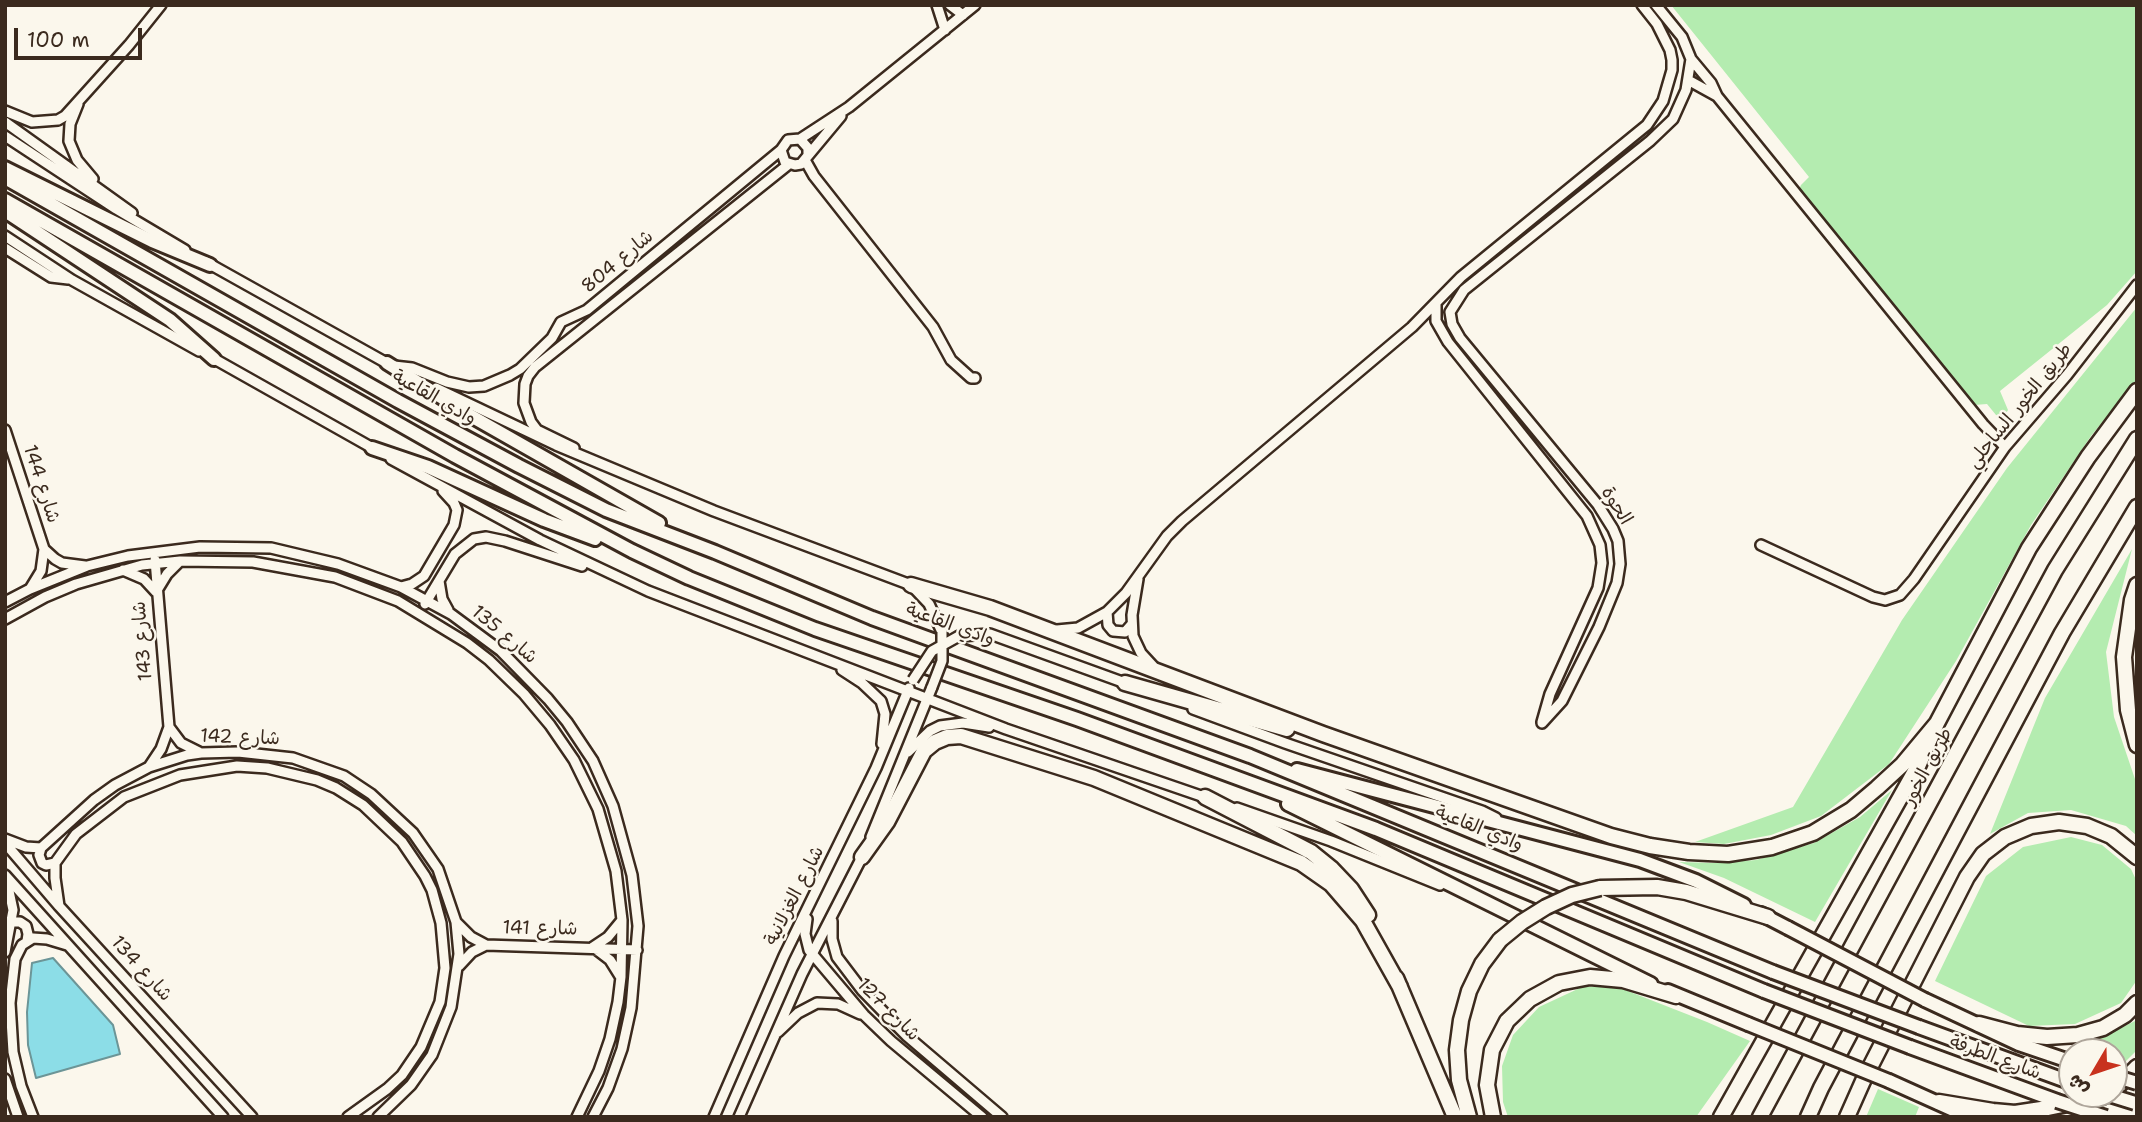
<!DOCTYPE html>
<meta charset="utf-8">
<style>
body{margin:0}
#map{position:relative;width:2142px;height:1122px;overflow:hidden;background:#fbf7ec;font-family:"Shantell Sans","Playpen Sans Arabic",sans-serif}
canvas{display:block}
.frame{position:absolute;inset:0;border:7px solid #3b2a1e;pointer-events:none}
.north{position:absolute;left:2058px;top:1038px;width:70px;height:70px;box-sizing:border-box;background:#fbf7ec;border:2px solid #aea59a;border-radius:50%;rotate:231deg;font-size:19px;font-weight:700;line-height:28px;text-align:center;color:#3b2a1e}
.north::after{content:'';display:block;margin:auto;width:24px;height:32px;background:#c8321e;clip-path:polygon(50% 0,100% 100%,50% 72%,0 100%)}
.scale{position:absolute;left:14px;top:28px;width:128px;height:32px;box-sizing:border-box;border:4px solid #3b2a1e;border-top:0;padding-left:9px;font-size:21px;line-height:24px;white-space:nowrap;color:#3b2a1e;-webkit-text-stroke:5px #fbf7ec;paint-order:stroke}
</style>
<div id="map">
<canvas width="2142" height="1122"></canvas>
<div class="frame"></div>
<div class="north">ش</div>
<div class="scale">100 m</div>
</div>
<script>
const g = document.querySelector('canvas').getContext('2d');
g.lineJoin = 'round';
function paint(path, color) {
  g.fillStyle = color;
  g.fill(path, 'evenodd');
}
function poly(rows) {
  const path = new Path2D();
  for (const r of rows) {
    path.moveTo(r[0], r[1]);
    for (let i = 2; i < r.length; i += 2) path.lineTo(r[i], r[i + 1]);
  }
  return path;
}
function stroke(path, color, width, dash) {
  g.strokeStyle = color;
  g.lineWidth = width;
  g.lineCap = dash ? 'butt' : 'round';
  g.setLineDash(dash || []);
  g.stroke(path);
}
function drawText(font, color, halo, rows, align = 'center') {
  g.font = font + ' "Shantell Sans","Playpen Sans Arabic",sans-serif';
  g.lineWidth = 5;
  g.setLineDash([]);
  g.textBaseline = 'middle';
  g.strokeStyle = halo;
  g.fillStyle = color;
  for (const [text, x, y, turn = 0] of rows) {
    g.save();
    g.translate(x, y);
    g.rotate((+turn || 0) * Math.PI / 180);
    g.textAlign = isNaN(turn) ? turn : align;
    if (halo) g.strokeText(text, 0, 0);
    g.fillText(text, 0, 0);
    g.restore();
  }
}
const green = poly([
 [1671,5,2137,5,2137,271,2107,305,2000,391,2008,410,2004,417,1996,415,1987,404,1974,405,1798,192,1801,185,1809,177],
 [2137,307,2137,379,2091,436,2031,525,1956,661,1889,764,1821,816,1771,835,1724,844,1695,842,1793,807,1902,620,2007,468],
 [2132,549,2106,652,2114,717,2137,785,2137,836,2126,826,2071,810,2028,813,1990,834,2045,698],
 [1892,790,1815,922,1724,878,1679,862,1716,863,1756,860,1814,843,1860,817],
 [2071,837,2102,845,2131,869,2137,882,2137,980,2121,1003,2075,1024,2029,1026,1935,981,1986,876,2023,847],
 [1615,986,1707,1022,1750,1041,1696,1117,1508,1117,1503,1102,1502,1066,1513,1035,1539,1007,1582,987],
 [2137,1020,2137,1050,2124,1063,2114,1060,2114,1052,2089,1052,2078,1049],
 [1878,1089,1919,1107,1915,1117,1866,1117]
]);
const water = poly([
 [53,958,113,1025,120,1054,36,1078,28,1045,27,1012,32,963,53,958]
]);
const minor = poly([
 [937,5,945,30],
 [950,5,963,15],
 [1691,59,1711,83,1717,96,1983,424,2005,447],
 [1688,80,1717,96],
 [78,104,70,124,69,141,77,160,93,179],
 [5,111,32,122,58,120,65,116,129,45,161,5],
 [5,122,132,213],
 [5,136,116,209,185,250],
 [800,139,849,107,975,5],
 [781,150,785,162,795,165,801,164,841,116],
 [805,160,814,176,933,327,951,360,971,378,975,378],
 [5,236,72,280,199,351],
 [5,248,51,277,68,279],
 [206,262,392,366],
 [1436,303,1436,321,1448,342,1587,516,1600,545,1602,563,1598,588,1550,694,1542,722],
 [211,357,376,450],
 [394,366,412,368,447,382,469,387,484,386,510,375,520,369,552,338,561,322,587,310,781,150,788,140,800,139,808,148,808,155],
 [436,388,556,445,714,511,911,585,929,604,942,632],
 [5,430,44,549,41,571,30,589],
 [574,448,537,430,531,422,524,403,525,384,528,376,535,367,789,164],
 [391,459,540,540,648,591,1006,729,1207,798],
 [1761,545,1873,597,1885,600,1900,595,1914,579,2005,447,2067,375,2137,285],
 [44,549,55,559,62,563,85,566],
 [123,570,144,579,156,592,167,574,180,561],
 [1138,579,1132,615,1133,636,1141,653,1153,666],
 [439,581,442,599,448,610],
 [401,587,412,584,424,576,454,525,457,510,454,503,443,491],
 [5,602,30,589,87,566,128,556,200,547,271,548,338,564,401,587,451,614,501,651,548,699,567,722,593,761,613,806,632,875,638,926,631,1008,622,1049,608,1088,593,1117],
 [425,604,455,554,474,539,486,537,505,541,582,566],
 [1107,612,1108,625,1113,631,1125,632,1132,624],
 [5,619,45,597,76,584,142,565,180,561,253,562,335,577,398,601,467,643,489,660,524,694,550,725,574,760,598,809,616,871,622,920,621,977,618,1002,610,1039,599,1071,577,1117],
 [1057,630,1078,628,1107,612,1126,593,1167,536,1182,521,1412,327,1461,277,1647,125,1663,101,1672,70,1672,60,1670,50,1657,24,1642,5],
 [959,636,990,634,1128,684],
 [842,670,862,683,881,701,885,714,882,744],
 [1193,709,1285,743,1482,811,1496,818],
 [1542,723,1562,701,1599,627,1617,583,1620,564,1618,541,1613,529,1598,505,1460,338,1452,324,1450,312,1464,290,1650,141,1673,119,1686,90,1691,59,1682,37,1656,5],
 [169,727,181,743,199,752],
 [908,752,930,731,940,726,963,723,989,727],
 [149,767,161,749,169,727,155,560],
 [1237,808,1331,841,1440,885],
 [871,837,932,687],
 [5,839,26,847,41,848,94,800,115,785,149,767,187,755,201,753,238,752,293,758,344,776,371,794,413,833,438,869,456,922,459,954,451,1007,432,1055,411,1085,378,1117],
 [5,843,59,906,252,1117],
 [41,848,39,855,42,863,46,865,55,863],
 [5,875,223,1117],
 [59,906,55,878,55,863,76,834,124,797,180,775,237,766,267,768,317,780,336,788,363,805,402,842,425,876,432,890,441,923,445,968,440,1002,421,1047,402,1075,387,1089,348,1117],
 [807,919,805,934,809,950,864,1015,891,1041,982,1117],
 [832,921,832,939,837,957,862,990,907,1036,1002,1117],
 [12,922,20,922,26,926,28,934,27,941],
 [456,922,471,937,486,945,637,950],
 [5,952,13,910,6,877],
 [459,966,472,952,486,945],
 [620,976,610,960,593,947,608,937,622,920],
 [778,1032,798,1013,817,1003,838,1004,860,1014],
 [5,1079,18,1117],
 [33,1117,21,1086,13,1052,10,1003,15,959,22,945,33,938,47,939,67,945],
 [714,1117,784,956,876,768,909,688],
 [739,1117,802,974,864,853]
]);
const major = poly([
 [5,168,152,241,210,265],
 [5,178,398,401,519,466,606,510,715,552,872,618,1250,756,1773,972],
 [5,200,455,456,632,551,689,578,815,629,1077,719,1376,829,1764,991],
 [5,211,170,320,214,359],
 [387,363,471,416,659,523],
 [372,448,428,467,544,520,595,539],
 [1297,770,1640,860,1696,881,1744,905],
 [1288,804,1651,984],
 [1761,914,1788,928],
 [1668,991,1748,1024],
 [1925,1000,2019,1044,2072,1062],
 [1919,1027,2072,1083],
 [1910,1047,2057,1101],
 [1889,1081,1969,1117]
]);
const highway = poly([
 [911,585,990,608,1323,734,1611,836,1650,846,1689,852,1728,854,1772,847,1813,833,1851,810,1877,788,1902,765,1937,723],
 [2137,585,2132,600,2124,657,2128,710,2137,745],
 [1125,683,1287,729],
 [1205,797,1311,852,1332,869,1351,889,1368,915],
 [862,857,887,822,924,751,935,742,947,737,961,736,1094,778,1301,863,1331,884,1363,921,1400,987],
 [1600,888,1657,887,1686,892,1768,917],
 [1396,978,1455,1117],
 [1979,1024,2017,1034,2047,1037,2078,1035,2103,1028,2125,1015,2137,1003],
 [2114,1090,2137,1067],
 [1939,1102,1993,1111,2015,1113,2048,1108,2102,1097,2108,1094],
 [1469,1117,1459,1080,1457,1050,1461,1020,1469,991,1482,964,1500,940],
 [1493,1117,1487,1085,1492,1050,1507,1021,1530,999,1559,983,1590,977,1623,980,1676,996],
 [1721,1117,1919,764,1937,723,2029,548,2088,457,2137,391],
 [1760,1117,2055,570,2137,439],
 [1808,1117,1821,1088,2062,633,2137,507],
 [1847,1117,1863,1081,1967,877,1983,854,2005,837,2031,826,2059,822,2087,826,2111,836,2137,857]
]);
const minorBridge = poly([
 [913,680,932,651,959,636],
 [932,687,942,661,942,632]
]);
const majorBridge = poly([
 [1788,928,1925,1000],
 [1773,972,1919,1027],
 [1764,991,1910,1047],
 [1748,1024,1889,1081],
 [2114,1076,2137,1083],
 [2106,1094,2135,1103],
 [2057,1101,2106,1117]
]);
const highwayBridge = poly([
 [1500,940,1522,922,1546,907,1572,895,1600,888]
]);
const streetNames = [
 ["شارع 804",618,262,-40],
 ["وادي القاعية",434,398,29],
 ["طريق الخور الساحلي",2020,406,-51],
 ["شارع 144",41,484,72],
 ["الحوة",1616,506,58],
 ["وادي القاعية",950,625,20],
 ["شارع 135",504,635,40],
 ["شارع 143",143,641,-95],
 ["شارع 142",240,738,2],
 ["طريق الخور",1928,767,-62],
 ["وادي القاعية",1479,829,22],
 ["شارع الغزلانية",795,896,-63],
 ["شارع 141",540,929,1],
 ["شارع 134",141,969,48],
 ["شارع 127",888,1010,45],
 ["شارع الطرفة",1995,1058,20]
];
paint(green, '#b4ecb0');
paint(water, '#8cdde7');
stroke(water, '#6c9597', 2);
stroke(minor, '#3b2a1e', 14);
stroke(major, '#3b2a1e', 18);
stroke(highway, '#3b2a1e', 19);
stroke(minor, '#fbf7ec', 9);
stroke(major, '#fbf7ec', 12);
stroke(highway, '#fbf7ec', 14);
stroke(minorBridge, '#3b2a1e', 14, []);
stroke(majorBridge, '#3b2a1e', 18, []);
stroke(highwayBridge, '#3b2a1e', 19, []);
stroke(minorBridge, '#fbf7ec', 9);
stroke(majorBridge, '#fbf7ec', 12);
stroke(highwayBridge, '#fbf7ec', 14);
drawText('19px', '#3b2a1e', '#fbf7ec', streetNames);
</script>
